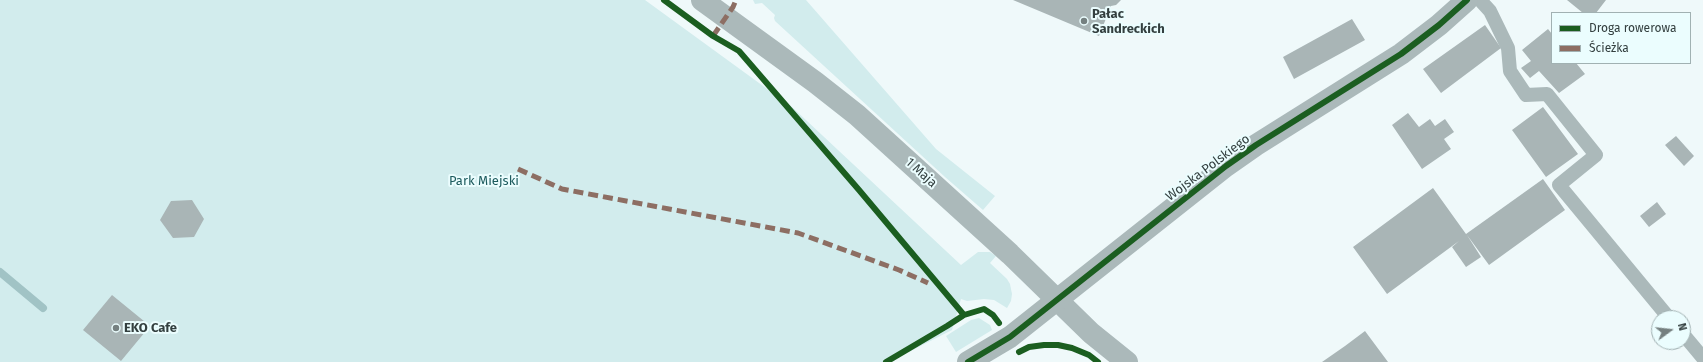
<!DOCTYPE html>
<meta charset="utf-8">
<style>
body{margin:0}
#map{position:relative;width:1703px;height:362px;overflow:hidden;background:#eff9fa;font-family:"Fira Sans",sans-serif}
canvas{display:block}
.legend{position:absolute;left:1551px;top:12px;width:140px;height:52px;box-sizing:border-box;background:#ebfdfe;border:1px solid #a1b1b2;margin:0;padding:5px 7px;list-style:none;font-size:12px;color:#333f3f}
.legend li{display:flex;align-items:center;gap:8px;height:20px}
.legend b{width:20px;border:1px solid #a1b1b2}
.north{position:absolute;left:1651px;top:310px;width:40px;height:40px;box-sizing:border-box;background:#ebfdfe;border:1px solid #a1b1b2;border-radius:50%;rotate:75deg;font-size:11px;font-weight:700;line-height:16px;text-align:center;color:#333f3f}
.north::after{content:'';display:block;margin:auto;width:14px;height:18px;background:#758080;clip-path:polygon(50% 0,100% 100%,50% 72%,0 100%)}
</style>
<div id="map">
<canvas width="1703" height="362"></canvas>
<ul class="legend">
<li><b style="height:5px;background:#1b5e20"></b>Droga rowerowa</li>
<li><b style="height:5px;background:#8d6e63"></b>Ścieżka</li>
</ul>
<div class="north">N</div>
</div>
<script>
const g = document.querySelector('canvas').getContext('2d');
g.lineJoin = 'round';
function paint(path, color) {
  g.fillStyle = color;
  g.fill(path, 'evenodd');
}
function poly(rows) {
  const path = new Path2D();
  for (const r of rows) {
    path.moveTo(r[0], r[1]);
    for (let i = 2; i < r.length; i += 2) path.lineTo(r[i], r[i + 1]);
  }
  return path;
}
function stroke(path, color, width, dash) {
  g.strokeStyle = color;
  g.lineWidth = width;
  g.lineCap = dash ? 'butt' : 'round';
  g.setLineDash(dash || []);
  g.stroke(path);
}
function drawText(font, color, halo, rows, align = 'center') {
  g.font = font + ' "Fira Sans",sans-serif';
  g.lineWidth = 4;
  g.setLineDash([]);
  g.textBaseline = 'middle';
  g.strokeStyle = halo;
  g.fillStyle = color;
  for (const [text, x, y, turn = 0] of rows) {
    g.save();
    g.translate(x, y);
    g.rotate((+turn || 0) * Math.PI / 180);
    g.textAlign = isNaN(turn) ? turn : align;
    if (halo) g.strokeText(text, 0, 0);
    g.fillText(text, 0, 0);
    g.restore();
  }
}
const green = poly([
 [0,0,645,0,792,107,961,265,978,252,990,252,996,256,990,263,1007,279,1010,284,1012,294,1011,301,1007,308,994,300,984,299,967,301,961,299,952,330,889,362,0,362],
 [753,0,806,0,936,149,995,196,983,210,945,177,775,21,774,18,775,15,762,3,755,4],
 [979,318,990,325,992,330,956,352,946,336,971,320]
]);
const stream = poly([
 [0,272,43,308]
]);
const building = poly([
 [1013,0,1121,0,1116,5,1111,6,1099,36],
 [1567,0,1606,0,1596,13,1583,13],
 [1352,19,1365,40,1294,79,1283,57],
 [1485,25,1501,48,1441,93,1423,69],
 [1548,29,1552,34,1552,63,1576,63,1585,74,1559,93,1539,71,1530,78,1521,68,1531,61,1522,50],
 [1543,107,1578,154,1546,177,1512,130],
 [1408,113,1419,127,1430,119,1435,126,1445,119,1454,132,1444,139,1451,149,1422,169,1392,125],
 [1676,136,1694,156,1684,166,1665,145],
 [1543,179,1565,210,1489,265,1467,235,1481,257,1466,267,1452,247,1459,241,1387,294,1353,247,1433,188,1466,234],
 [192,200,204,219,194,237,173,238,160,220,171,201],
 [1657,202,1666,214,1649,227,1640,216],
 [112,295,150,326,121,361,83,330],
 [1365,331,1388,362,1322,362,1345,346]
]);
const service = poly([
 [1480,0,1490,11,1508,48,1510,71,1526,95,1547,94,1596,155,1559,185,1669,318],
 [1683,334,1703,358]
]);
const minor = poly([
 [702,0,815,82,857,115,1010,254,1091,333,1127,362]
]);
const tertiary = poly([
 [968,362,1010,337,1226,166,1256,145,1401,54,1439,25,1467,0]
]);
const quiet = poly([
 [713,36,733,7,736,0],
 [518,169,562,189,798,233,899,270,928,283]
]);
const cycleway = poly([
 [664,0,713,36,739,51,859,190,964,315],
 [1019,352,1029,347,1044,345,1058,345,1072,348,1089,355,1098,362],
 [886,362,947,326,964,315,984,309,993,315,999,323],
 [968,362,1010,337,1226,166,1256,145,1401,54,1439,25,1467,0]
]);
const markers = [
 [1084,21,4,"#758080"],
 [116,328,4,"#758080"]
];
const poiNames = [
 ["Pałac",1092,14],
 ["Sandreckich",1092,29],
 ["EKO Cafe",124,328]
];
const streetNames = [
 ["Wojska Polskiego",1208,168,-37],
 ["1 Maja",921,173,42]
];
const parkNames = [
 ["Park Miejski",484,181]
];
paint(green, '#d2eced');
stroke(stream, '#a1c3c5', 8);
paint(building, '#a9b5b6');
stroke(service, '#abb9ba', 14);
stroke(minor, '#abb9ba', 22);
stroke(tertiary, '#abb9ba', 22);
stroke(quiet, '#8d6e63', 5, [10, 5]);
stroke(cycleway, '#1b5e20', 6);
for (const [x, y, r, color] of markers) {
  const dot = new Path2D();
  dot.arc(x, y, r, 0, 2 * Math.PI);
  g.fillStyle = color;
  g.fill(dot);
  stroke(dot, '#ebfdfe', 1.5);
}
drawText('bold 13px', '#333f3f', '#ebfdfe', poiNames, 'left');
drawText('13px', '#333f3f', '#ebfdfe', streetNames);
drawText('13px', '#1d5b5e', '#ebfdfe', parkNames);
</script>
